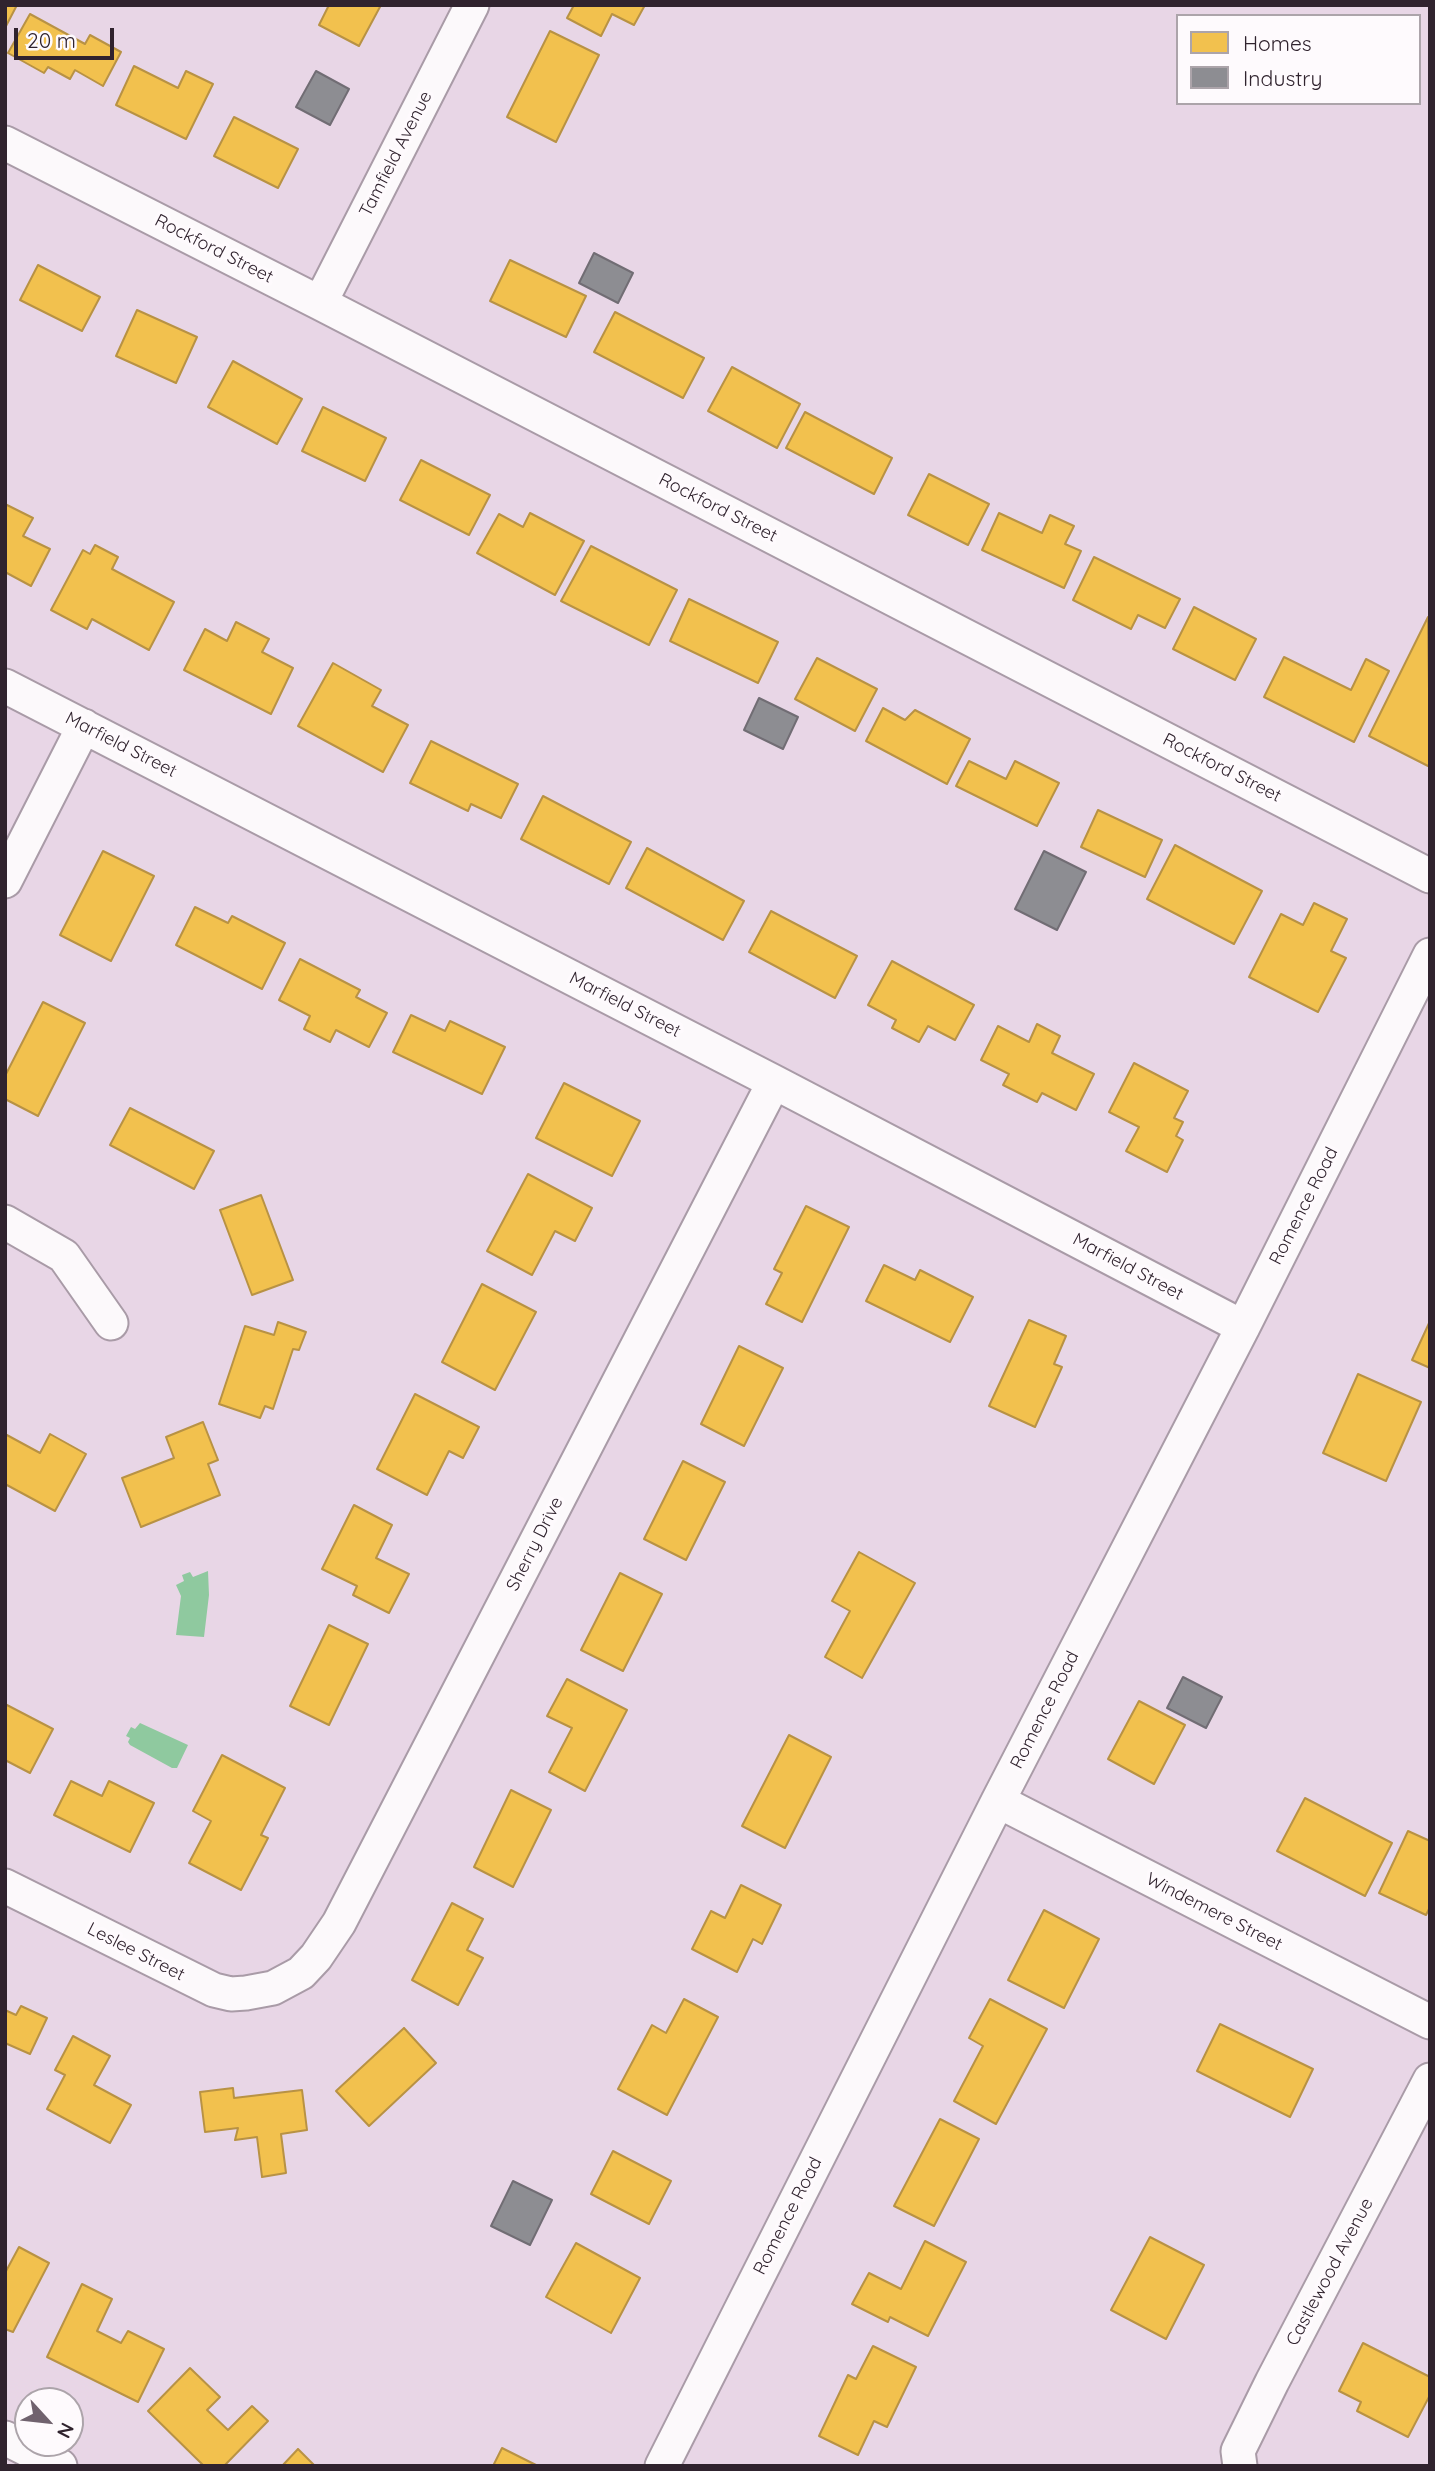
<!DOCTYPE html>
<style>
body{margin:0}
#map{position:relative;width:1435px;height:2471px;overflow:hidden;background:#e8d6e6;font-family:Quicksand,sans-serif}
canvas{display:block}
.frame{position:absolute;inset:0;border:7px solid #30232e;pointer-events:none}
.legend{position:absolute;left:1176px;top:14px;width:245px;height:91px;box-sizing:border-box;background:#fefafd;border:2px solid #aca4aa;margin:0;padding:9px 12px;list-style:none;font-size:21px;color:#30232e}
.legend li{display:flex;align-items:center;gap:14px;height:35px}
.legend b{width:35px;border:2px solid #aca4aa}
.north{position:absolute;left:14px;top:2387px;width:70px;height:70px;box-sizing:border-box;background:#fefafd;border:2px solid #aca4aa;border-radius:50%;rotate:117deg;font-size:19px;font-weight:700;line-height:28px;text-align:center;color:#30232e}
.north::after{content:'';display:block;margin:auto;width:24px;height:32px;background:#70626e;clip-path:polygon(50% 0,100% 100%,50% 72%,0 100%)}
.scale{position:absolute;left:14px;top:28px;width:100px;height:32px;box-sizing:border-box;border:4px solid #30232e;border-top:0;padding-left:9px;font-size:21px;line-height:24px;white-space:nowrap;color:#30232e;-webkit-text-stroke:5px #fefafd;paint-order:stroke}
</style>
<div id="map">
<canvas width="1435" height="2471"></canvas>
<div class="frame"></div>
<ul class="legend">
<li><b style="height:19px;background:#f2c14e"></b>Homes</li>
<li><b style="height:19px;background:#8d8d92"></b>Industry</li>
</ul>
<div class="north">N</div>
<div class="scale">20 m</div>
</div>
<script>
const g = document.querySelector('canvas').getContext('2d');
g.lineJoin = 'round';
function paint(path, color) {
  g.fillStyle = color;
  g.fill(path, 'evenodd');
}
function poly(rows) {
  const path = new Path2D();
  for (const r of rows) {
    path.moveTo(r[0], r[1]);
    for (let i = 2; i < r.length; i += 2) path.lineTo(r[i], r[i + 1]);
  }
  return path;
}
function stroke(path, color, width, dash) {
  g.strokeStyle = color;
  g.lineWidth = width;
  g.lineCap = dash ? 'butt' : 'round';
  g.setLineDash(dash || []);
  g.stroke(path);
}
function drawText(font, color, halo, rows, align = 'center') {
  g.font = font + ' Quicksand,sans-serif';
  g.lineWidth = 7;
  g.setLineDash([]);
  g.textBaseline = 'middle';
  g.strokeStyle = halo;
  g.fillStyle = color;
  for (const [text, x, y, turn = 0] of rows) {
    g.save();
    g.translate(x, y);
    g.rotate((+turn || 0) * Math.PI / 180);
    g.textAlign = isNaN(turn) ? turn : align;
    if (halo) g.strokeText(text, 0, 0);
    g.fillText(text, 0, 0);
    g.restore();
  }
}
const water = poly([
 [208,1571,209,1595,204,1637,176,1635,181,1596,176,1585,184,1581,182,1575,190,1572,193,1577],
 [140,1723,188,1745,177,1768,172,1768,130,1745,128,1742,130,1738,126,1736,131,1727,135,1729]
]);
const homes = poly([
 [5,5,17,5,5,28,5,5],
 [329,5,381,5,359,46,319,25,329,5],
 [574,5,645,5,634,25,612,14,601,36,567,18,574,5],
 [30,14,85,44,90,35,121,52,103,86,75,70,70,79,48,67,44,73,8,53,30,14],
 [550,31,599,55,556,142,507,117,550,31],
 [134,66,178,88,186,71,213,84,186,139,116,105,134,66],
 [234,117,298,149,278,188,214,156,234,117],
 [510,260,586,296,566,337,490,301,510,260],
 [38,265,100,297,82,331,20,300,38,265],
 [137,310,197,337,176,383,116,356,137,310],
 [615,312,704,358,683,398,594,352,615,312],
 [233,361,302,399,277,444,208,407,233,361],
 [732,367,800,404,777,448,708,411,732,367],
 [323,407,386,438,365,481,302,451,323,407],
 [805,412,892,458,874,494,786,448,805,412],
 [421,460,490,495,469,535,400,500,421,460],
 [929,474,989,504,968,545,908,515,929,474],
 [5,504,33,518,23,536,50,549,31,586,5,572,5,504],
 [530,513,584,541,555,595,477,553,499,514,523,527,530,513],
 [999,513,1042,533,1050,515,1074,526,1065,544,1081,551,1064,588,982,550,999,513],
 [95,545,118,557,112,569,174,602,149,650,92,619,87,629,51,610,83,550,90,554,95,545],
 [591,546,677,590,649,645,561,601,591,546],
 [1094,557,1180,599,1165,628,1138,615,1131,629,1073,600,1094,557],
 [689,599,778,642,758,683,670,641,689,599],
 [1194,607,1256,639,1235,680,1173,649,1194,607],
 [1428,617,1430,763,1428,766,1369,736,1428,617],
 [236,622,269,639,262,652,293,668,271,714,184,670,205,629,227,641,236,622],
 [1284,657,1351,690,1366,659,1389,671,1354,742,1264,697,1284,657],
 [817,658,877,689,855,731,795,699,817,658],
 [333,663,381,690,372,706,408,725,383,772,298,726,333,663],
 [883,708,905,720,915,710,970,739,947,784,866,741,883,708],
 [431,741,518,784,501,818,471,804,468,811,410,783,431,741],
 [969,761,1006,779,1015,761,1059,783,1037,826,956,786,969,761],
 [543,796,631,842,609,884,521,839,543,796],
 [1098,810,1162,840,1145,877,1081,847,1098,810],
 [1175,845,1262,891,1234,944,1147,899,1175,845],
 [647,848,744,901,723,940,626,888,647,848],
 [103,851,154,876,111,961,60,935,103,851],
 [1314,903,1347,919,1331,951,1346,958,1318,1012,1249,977,1281,914,1303,925,1314,903],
 [195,907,228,923,232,916,285,943,262,989,176,945,195,907],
 [771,911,857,956,835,998,749,952,771,911],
 [300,959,360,990,356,997,387,1013,369,1047,336,1030,330,1042,304,1029,310,1016,279,1000,300,959],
 [892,961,974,1005,955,1040,928,1026,919,1042,892,1028,896,1020,868,1005,892,961],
 [43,1002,85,1023,38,1116,5,1099,5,1076,43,1002],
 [411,1015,445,1031,450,1021,505,1047,482,1094,393,1052,411,1015],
 [1037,1024,1060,1036,1052,1053,1094,1074,1076,1110,1042,1093,1037,1102,1003,1085,1009,1074,981,1060,998,1026,1029,1042,1037,1024],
 [1134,1063,1188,1091,1174,1118,1183,1122,1176,1136,1183,1140,1167,1172,1126,1151,1139,1127,1109,1112,1134,1063],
 [564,1083,640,1121,612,1176,536,1138,564,1083],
 [130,1108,214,1151,194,1189,110,1145,130,1108],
 [528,1174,592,1208,575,1241,555,1231,532,1275,487,1251,528,1174],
 [261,1195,293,1280,252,1295,220,1210,261,1195],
 [806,1206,849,1227,802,1322,766,1304,782,1273,774,1269,806,1206],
 [884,1265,915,1280,920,1270,973,1297,950,1342,866,1301,884,1265],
 [482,1284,536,1312,495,1390,442,1362,482,1284],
 [1029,1320,1066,1336,1054,1364,1062,1367,1035,1427,989,1406,1029,1320],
 [1430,1321,1430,1368,1412,1360,1430,1321],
 [278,1322,306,1332,299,1350,293,1349,273,1409,265,1406,260,1418,219,1404,245,1326,274,1335,278,1322],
 [739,1346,783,1368,744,1446,701,1424,739,1346],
 [1358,1374,1421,1402,1386,1481,1323,1453,1358,1374],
 [415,1394,479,1427,463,1458,449,1451,427,1495,377,1469,415,1394],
 [203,1422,218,1460,208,1464,220,1495,141,1527,122,1478,174,1458,166,1437,203,1422],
 [5,1434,40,1453,50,1434,86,1454,55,1511,5,1484,5,1434],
 [683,1461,725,1482,686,1560,644,1539,683,1461],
 [354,1505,392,1525,376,1558,409,1574,389,1613,353,1595,357,1586,322,1569,354,1505],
 [859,1552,915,1583,862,1678,825,1657,850,1611,832,1601,859,1552],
 [620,1573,662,1594,623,1671,581,1650,620,1573],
 [329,1625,368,1644,329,1725,290,1706,329,1625],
 [567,1679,627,1710,585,1791,549,1772,572,1728,547,1716,567,1679],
 [1139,1701,1185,1725,1154,1784,1108,1759,1139,1701],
 [5,1704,53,1729,30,1773,5,1760,5,1704],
 [789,1735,831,1757,785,1848,742,1826,789,1735],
 [222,1755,285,1788,261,1835,268,1838,241,1890,189,1863,211,1821,193,1811,222,1755],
 [71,1781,102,1796,109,1781,154,1803,130,1852,54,1815,71,1781],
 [511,1790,551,1810,513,1887,474,1867,511,1790],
 [1305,1798,1392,1843,1365,1896,1277,1851,1305,1798],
 [1408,1831,1430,1841,1430,1907,1426,1915,1379,1893,1408,1831],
 [741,1885,781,1905,762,1944,753,1939,737,1972,692,1949,711,1911,725,1918,741,1885],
 [452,1903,483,1919,467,1950,483,1958,458,2005,412,1980,452,1903],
 [1044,1910,1099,1939,1064,2008,1008,1980,1044,1910],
 [684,1999,718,2017,667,2115,618,2089,652,2025,666,2033,684,1999],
 [990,1999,1047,2029,996,2124,954,2101,983,2046,969,2038,990,1999],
 [21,2006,47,2018,30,2054,5,2043,5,2010,16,2015,21,2006],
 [1220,2024,1313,2069,1290,2117,1197,2071,1220,2024],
 [404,2028,436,2063,369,2126,336,2091,404,2028],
 [73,2036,110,2056,94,2085,131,2105,110,2143,47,2109,65,2075,55,2070,73,2036],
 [233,2088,234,2098,302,2090,307,2130,281,2134,286,2173,262,2177,257,2137,235,2140,238,2128,205,2132,200,2092,233,2088],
 [940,2119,979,2139,934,2226,894,2206,940,2119],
 [613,2151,671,2181,649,2224,591,2194,613,2151],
 [1150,2237,1204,2265,1166,2339,1111,2310,1150,2237],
 [925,2241,966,2262,928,2336,890,2317,888,2322,852,2304,869,2273,901,2289,925,2241],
 [576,2243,640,2278,611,2333,546,2297,576,2243],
 [19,2247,49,2263,13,2332,5,2329,5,2273,19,2247],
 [82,2284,112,2299,97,2331,121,2343,128,2331,164,2349,138,2402,47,2357,82,2284],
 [1363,2343,1430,2377,1430,2395,1408,2437,1357,2411,1361,2402,1339,2391,1363,2343],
 [873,2346,916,2367,887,2427,874,2421,858,2455,819,2436,848,2375,856,2379,873,2346],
 [190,2368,220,2397,207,2410,228,2430,252,2406,268,2421,224,2466,204,2466,148,2411,190,2368],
 [502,2448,538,2466,493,2466,502,2448],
 [298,2449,315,2466,282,2466,298,2449]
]);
const industry = poly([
 [316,71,349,89,330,125,296,107,316,71],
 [594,253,633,273,618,303,579,283,594,253],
 [759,698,798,717,783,749,744,730,759,698],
 [1044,851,1086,872,1057,930,1015,909,1044,851],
 [1183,1677,1222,1697,1206,1728,1167,1708,1183,1677],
 [513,2181,552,2200,530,2245,491,2226,513,2181]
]);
const minor = poly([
 [5,143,320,303,1430,876],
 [320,303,472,5],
 [5,686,774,1082,1243,1327],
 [5,881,84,726],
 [5,1222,64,1256,111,1323],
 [998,1801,1430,2022],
 [5,1886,214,1990,231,1994,246,1993,273,1988,301,1973,316,1957,339,1923,774,1082],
 [5,2438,60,2466],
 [662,2466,998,1801,1243,1327,1430,955],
 [1240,2466,1238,2451,1272,2382,1430,2080]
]);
const streetNames = [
 ["Tamfield Avenue",396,154,-63],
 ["Rockford Street",214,249,27],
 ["Rockford Street",718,508,27],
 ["Marfield Street",121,745,27],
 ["Rockford Street",1222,768,27],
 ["Marfield Street",625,1005,27],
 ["Romence Road",1304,1206,-63],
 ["Marfield Street",1128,1267,28],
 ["Sherry Drive",535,1544,-63],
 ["Romence Road",1045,1710,-63],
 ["Windemere Street",1214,1912,27],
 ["Leslee Street",136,1952,27],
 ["Romence Road",788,2216,-63],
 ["Castlewood Avenue",1330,2272,-62]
];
paint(water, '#8fc99f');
paint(homes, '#f2c14e');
stroke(homes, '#b89244', 2);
paint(industry, '#8d8d92');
stroke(industry, '#716d74', 2);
stroke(minor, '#a99ba7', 37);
stroke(minor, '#fcf9fb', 33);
drawText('18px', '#30232e', '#fefafd', streetNames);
</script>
